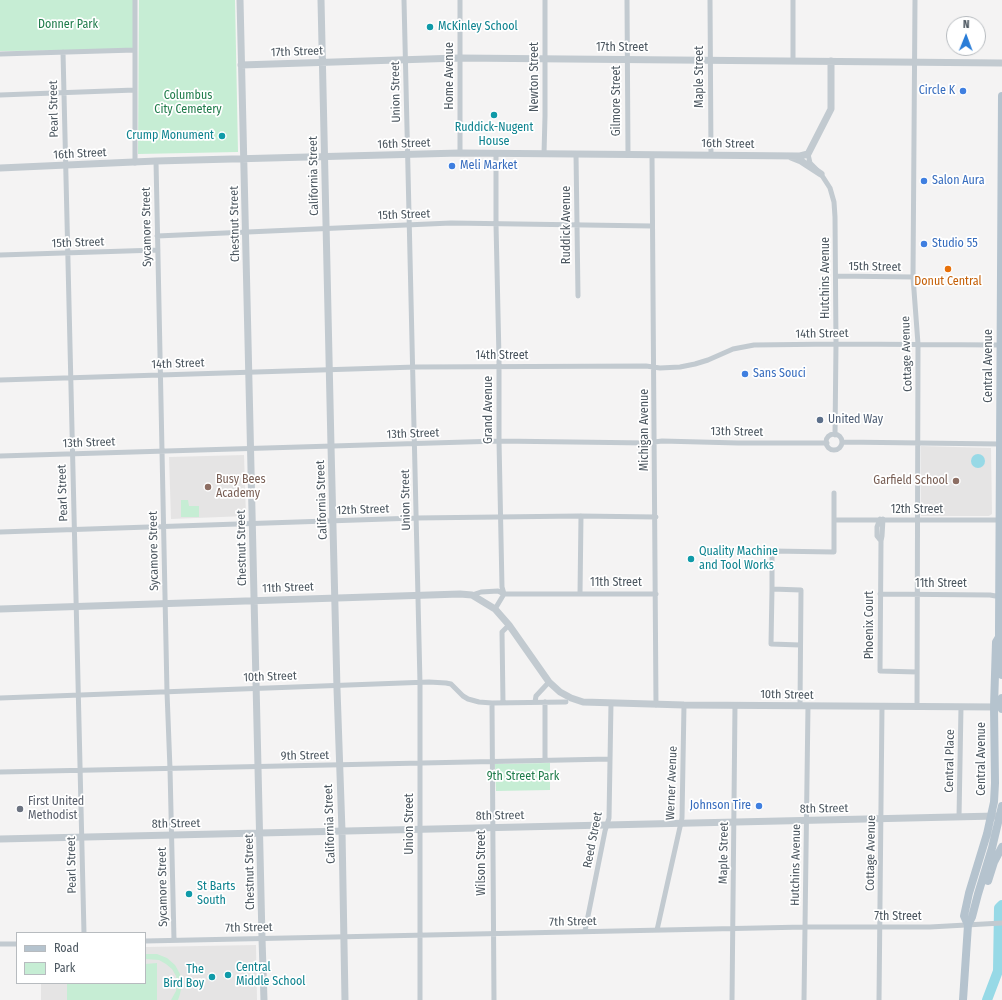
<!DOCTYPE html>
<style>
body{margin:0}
#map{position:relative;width:1002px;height:1000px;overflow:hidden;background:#f4f3f3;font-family:"Fira Sans Condensed",sans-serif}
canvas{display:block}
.legend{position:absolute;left:16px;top:932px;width:130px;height:52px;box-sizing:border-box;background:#fff;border:1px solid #b7bbbf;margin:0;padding:5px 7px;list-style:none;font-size:12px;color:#4b565f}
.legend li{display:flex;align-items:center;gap:8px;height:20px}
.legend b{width:20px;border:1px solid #b7bbbf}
.north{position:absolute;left:946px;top:16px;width:40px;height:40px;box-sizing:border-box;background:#fff;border:1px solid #b7bbbf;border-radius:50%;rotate:1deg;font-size:11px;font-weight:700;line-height:16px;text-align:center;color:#4b565f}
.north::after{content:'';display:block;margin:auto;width:14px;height:18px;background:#297cd7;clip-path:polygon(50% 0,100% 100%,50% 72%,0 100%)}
</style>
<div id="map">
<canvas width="1002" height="1000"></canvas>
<ul class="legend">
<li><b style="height:5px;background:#b5c3ce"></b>Road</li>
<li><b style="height:11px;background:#c6edd4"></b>Park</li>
</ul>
<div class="north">N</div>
</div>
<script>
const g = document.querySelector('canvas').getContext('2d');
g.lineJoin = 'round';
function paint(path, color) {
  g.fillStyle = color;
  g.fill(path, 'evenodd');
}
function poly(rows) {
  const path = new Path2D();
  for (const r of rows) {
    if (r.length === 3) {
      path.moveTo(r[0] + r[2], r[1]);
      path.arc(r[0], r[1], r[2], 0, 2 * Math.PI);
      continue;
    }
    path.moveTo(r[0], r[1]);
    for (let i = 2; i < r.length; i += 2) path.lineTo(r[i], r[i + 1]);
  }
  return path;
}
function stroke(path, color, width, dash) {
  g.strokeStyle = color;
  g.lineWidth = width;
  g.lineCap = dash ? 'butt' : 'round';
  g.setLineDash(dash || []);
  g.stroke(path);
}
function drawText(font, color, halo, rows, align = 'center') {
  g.font = font + ' "Fira Sans Condensed",sans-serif';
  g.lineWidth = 3.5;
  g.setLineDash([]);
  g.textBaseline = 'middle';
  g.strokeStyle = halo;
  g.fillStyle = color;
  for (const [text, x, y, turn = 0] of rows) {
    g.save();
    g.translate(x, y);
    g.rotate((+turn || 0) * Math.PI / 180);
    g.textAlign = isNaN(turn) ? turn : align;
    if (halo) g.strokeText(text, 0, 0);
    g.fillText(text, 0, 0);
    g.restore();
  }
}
const education = poly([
 [921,446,991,448,992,514,989,516,921,516],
 [244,455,246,516,171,519,169,457],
 [256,945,257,1000,41,1000,41,983,145,983,145,947]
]);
const green = poly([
 [0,0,135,0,135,50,0,51],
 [139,0,235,0,238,152,138,154],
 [181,500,188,500,189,506,199,506,199,517,181,517],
 [550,763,550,790,496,791,495,764],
 [145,954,157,954,167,958,175,965,180,974,182,984,180,994,178,1000,171,1000,176,991,177,984,176,976,172,969,166,964,159,960,145,959],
 [157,963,157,1000,67,1000,67,983,145,983,145,964]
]);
const water = poly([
 [978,461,7]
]);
const river = poly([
 [987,1000,998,971,999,908,1002,905]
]);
const minor = poly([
 [135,0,135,163],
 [404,0,420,683,420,1000],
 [627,0,628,154],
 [710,0,711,155],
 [915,0,913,277,918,344,917,707],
 [63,52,84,933],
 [0,54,135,50],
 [793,61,793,0],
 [0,95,135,90],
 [460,153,460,0],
 [496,153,496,224,499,358,499,441,502,587,504,594],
 [544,154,545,116,545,0],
 [576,154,578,296],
 [808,154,810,163,821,174,830,188,834,202,835,217,836,344,835,435],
 [652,155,656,705],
 [156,161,167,692,170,769,174,940],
 [157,236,451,223,652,226],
 [0,255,158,250],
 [836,276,913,277],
 [0,380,416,367,646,366,660,368,680,367,695,364,708,360,733,349,754,345,836,344,1001,345],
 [834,442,8],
 [842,442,1000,444],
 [0,456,499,441,647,443,662,441,738,443,827,443],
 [880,519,877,527,877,536,881,541,882,536,883,519],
 [834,520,1000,520],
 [0,532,416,518,579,516,656,517],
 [881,541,880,671,917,672],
 [772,589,772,551,834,552,834,493],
 [580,594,581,516],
 [880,594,990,595,1001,597],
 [472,595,481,592,498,591,504,594],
 [495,609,504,594,656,594],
 [0,698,429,682,446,683,451,684,463,696,468,699,479,702,492,703,566,702],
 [535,702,536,696,549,682],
 [492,703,494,1000],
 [503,703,502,632,509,625],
 [800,706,801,590,772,589,771,644,800,645],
 [545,760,545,702],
 [0,772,610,759],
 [959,817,961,707],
 [657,930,682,818,684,705],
 [585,931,605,831,609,818,611,703],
 [145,941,805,927,930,927,1002,923],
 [0,944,17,944],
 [732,1000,735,705],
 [804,1000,808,706],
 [879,1000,882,706]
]);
const tertiary = poly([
 [240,0,262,938,264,1000],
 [321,0,331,446,337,689,342,831,345,1000],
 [241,65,459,58,1002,63],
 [791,157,801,161,821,174],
 [0,168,156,161,460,153,800,156,808,154,831,109,831,61],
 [0,609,460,594,472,595,495,609,509,625,549,682,560,692,571,698,583,702,684,705,999,707],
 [0,839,996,816]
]);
const primary = poly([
 [1000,639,1002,642,1002,675],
 [1002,698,1002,709],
 [988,881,994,862,1002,847],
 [968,925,972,917,978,894,992,848,1002,806],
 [963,1000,968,925,964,916,969,893,987,834,994,802,995,783,994,707,996,642,999,637,999,628,1002,96]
]);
const markers = [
 [430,27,4,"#0f9aa8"],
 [963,91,4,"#3f7fe0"],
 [494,115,4,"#0f9aa8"],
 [222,136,4,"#0f9aa8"],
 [452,166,4,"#3f7fe0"],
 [924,181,4,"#3f7fe0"],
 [924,244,4,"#3f7fe0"],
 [948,269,4,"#e8710a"],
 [745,374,4,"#3f7fe0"],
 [820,420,4,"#5c6f8a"],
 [956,481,4,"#8d6e63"],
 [208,487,4,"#8d6e63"],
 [691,559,4,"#0f9aa8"],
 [759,806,4,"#3f7fe0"],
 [20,809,4,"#6b7280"],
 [189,894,4,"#0f9aa8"],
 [228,975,4,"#0f9aa8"],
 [212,977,4,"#0f9aa8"]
];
const parkNames = [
 ["Donner Park",68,25],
 ["Columbus",188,96],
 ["City Cemetery",188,110],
 ["9th Street Park",523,777]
];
const cultureNames = [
 ["McKinley School",438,27],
 ["Ruddick-Nugent",494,128,"center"],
 ["House",494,142,"center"],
 ["Crump Monument",214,136,"right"],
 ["Quality Machine",699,552],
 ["and Tool Works",699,566],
 ["St Barts",197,887],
 ["South",197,901],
 ["Central",236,968],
 ["Middle School",236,982],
 ["The",204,970,"right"],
 ["Bird Boy",204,984,"right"]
];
const streetNames = [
 ["17th Street",622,48],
 ["17th Street",297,52,-2],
 ["Home Avenue",450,76,-90],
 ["Newton Street",535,77,-90],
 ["Maple Street",700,77,-90],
 ["Union Street",396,92,-91],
 ["Gilmore Street",617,101,-90],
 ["Pearl Street",54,109,-91],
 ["16th Street",404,144,-2],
 ["16th Street",728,144,1],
 ["16th Street",80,154,-3],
 ["California Street",314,176,-91],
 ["15th Street",404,215,-2],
 ["Chestnut Street",235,224,-91],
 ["Ruddick Avenue",567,225,-90],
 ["Sycamore Street",147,227,-91],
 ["15th Street",78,243,-2],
 ["15th Street",875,267,1],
 ["Hutchins Avenue",826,278,-90],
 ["14th Street",822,334,-1],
 ["Cottage Avenue",907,354,-92],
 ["14th Street",502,356],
 ["14th Street",178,364,-2],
 ["Central Avenue",989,366,-90],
 ["Grand Avenue",489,410,-90],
 ["Michigan Avenue",645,430,-90],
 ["13th Street",737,432,1],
 ["13th Street",413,434,-2],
 ["13th Street",89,443,-2],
 ["Pearl Street",63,493,-92],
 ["California Street",322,500,-92],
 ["Union Street",406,500,-91],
 ["12th Street",363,510,-2],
 ["12th Street",917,510],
 ["Chestnut Street",242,548,-91],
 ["Sycamore Street",154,551,-91],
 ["11th Street",616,583],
 ["11th Street",941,584],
 ["11th Street",288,588,-2],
 ["Phoenix Court",870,625,-90],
 ["10th Street",270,677,-2],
 ["10th Street",787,695,1],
 ["9th Street",305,756,-1],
 ["Central Avenue",982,759,-90],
 ["Central Place",950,761,-89],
 ["Werner Avenue",672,783,-88],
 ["8th Street",824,809,-1],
 ["8th Street",500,816,-1],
 ["8th Street",176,824,-1],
 ["California Street",330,824,-92],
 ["Union Street",410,824,-90],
 ["Reed Street",593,840,-79],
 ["Maple Street",724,853,-89],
 ["Cottage Avenue",871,853,-89],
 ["Wilson Street",482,863,-90],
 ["Pearl Street",72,865,-91],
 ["Hutchins Avenue",796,865,-89],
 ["Chestnut Street",250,872,-91],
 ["Sycamore Street",163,887,-91],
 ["7th Street",898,917],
 ["7th Street",573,922,-1],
 ["7th Street",249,928,-1]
];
const shopNames = [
 ["Circle K",955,91,"right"],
 ["Meli Market",460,166],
 ["Salon Aura",932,181],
 ["Studio 55",932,244],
 ["Sans Souci",753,374],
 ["Johnson Tire",751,806,"right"]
];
const foodNames = [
 ["Donut Central",948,282]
];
const serviceNames = [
 ["United Way",828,420]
];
const educationNames = [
 ["Busy Bees",216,480],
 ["Academy",216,494],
 ["Garfield School",948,481,"right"]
];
const worshipNames = [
 ["First United",28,802],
 ["Methodist",28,816]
];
paint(education, '#e5e4e4');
paint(green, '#c6edd4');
paint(water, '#97d9e6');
stroke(river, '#97d9e6', 10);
stroke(minor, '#c2cad0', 5);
stroke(tertiary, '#c2cad0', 7);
stroke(primary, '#b5c3ce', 8);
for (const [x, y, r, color] of markers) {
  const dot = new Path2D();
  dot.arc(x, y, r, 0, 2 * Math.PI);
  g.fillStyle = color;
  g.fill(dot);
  stroke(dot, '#fff', 1.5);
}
drawText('12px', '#207c4b', '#fff', parkNames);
drawText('12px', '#0d838f', '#fff', cultureNames, 'left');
drawText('12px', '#4b565f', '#fff', streetNames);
drawText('12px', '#366cbe', '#fff', shopNames, 'left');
drawText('12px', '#c56008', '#fff', foodNames);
drawText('12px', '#4e5e75', '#fff', serviceNames, 'left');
drawText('12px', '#785e54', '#fff', educationNames, 'left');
drawText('12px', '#5b616d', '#fff', worshipNames, 'left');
</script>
